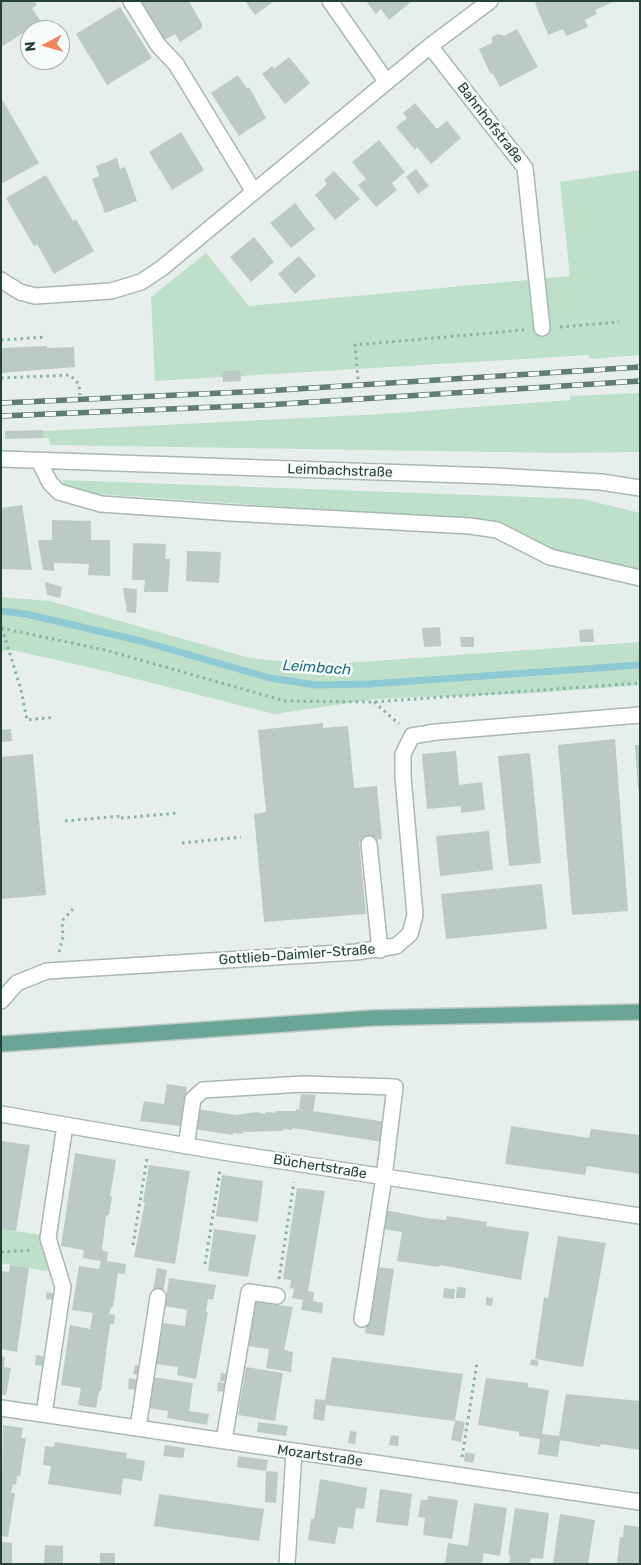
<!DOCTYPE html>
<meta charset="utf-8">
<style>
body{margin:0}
#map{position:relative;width:641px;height:1565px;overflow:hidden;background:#e6efeb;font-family:Rubik,sans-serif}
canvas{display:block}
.frame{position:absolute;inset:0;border:2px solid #24423a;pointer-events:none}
.north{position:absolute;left:20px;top:20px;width:50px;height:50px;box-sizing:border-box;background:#f7fbf9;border:1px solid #a3b1ad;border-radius:50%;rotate:264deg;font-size:14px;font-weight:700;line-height:20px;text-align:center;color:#24423a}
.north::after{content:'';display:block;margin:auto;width:18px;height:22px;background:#f4845f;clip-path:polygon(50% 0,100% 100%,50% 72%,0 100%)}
</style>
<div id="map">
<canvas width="641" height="1565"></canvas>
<div class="frame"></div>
<div class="north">N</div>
</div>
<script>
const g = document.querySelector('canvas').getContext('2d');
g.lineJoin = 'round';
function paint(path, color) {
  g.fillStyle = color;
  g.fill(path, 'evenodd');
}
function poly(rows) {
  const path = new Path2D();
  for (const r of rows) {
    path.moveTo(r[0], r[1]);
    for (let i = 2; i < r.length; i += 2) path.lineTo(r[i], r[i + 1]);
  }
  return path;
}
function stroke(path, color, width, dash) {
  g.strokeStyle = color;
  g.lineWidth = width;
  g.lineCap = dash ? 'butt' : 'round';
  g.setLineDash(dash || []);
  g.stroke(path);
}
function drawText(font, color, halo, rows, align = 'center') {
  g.font = font + ' Rubik,sans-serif';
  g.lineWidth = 5;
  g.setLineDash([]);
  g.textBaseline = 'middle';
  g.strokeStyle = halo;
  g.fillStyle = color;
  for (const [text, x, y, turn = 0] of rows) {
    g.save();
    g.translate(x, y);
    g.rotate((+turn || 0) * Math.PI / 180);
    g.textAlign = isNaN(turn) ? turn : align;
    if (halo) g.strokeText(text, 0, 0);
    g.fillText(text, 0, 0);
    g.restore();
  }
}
const green = poly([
 [640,170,640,355,589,359,589,355,240,376,239,370,222,371,222,377,155,381,151,297,206,253,249,306,570,276,560,182],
 [640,393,640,452,561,453,50,445,49,438,43,438,43,431,382,414,570,400,570,396],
 [62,480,583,499,640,513,640,572,601,560,557,552,473,520,98,494,66,487],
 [1,597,50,601,250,658,318,665,640,642,640,685,535,693,377,699,274,714,101,670,12,650,1,651],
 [1,1229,42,1235,42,1250,52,1272,1,1263]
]);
const stream = poly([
 [1,611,26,614,141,641,270,678,316,685,370,684,640,665]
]);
const building = poly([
 [1,1,34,1,37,5,32,8,41,22,1,47],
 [136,1,189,1,202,24,202,28,180,42,175,34,161,42],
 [245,1,274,1,255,15],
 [366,1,412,1,389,20,381,9,376,14],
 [539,1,615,1,595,10,597,14,585,20,588,27,566,36,563,29,548,35,535,3],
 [120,7,152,58,107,85,76,34],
 [517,29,538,67,500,87,493,74,490,73,479,49,492,43,492,37,498,34,504,36],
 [289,57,310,83,285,104,262,74,272,66,274,69],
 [238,75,247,89,249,87,266,118,239,136,211,93],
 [3,101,39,163,1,184,1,102],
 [415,103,437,129,447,121,461,138,431,164,417,147,415,150,396,127,407,118,403,113],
 [181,132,204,170,172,190,149,152],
 [379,140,405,172,392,183,397,190,376,207,358,185,366,179,352,162],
 [117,158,120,169,125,167,137,201,105,213,92,179,99,176,96,166],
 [416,169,429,186,418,194,406,177],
 [334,171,360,199,335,220,315,195,327,184,324,180],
 [46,175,73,221,76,219,94,251,54,274,37,244,34,246,6,198],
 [295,203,315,229,291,248,270,223],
 [254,237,274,262,251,282,230,257],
 [299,256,316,276,295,294,278,274],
 [47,346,47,348,74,347,75,367,1,373,1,348],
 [240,370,241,381,223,382,222,371],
 [43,430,43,438,5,439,5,431],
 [22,505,32,570,1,569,1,508],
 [52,520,91,521,91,540,110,540,110,576,88,575,89,564,54,563,54,571,43,570,38,540,52,540],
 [133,543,166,544,165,559,170,559,168,592,144,592,145,580,132,580],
 [187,551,221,552,219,583,186,581],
 [45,582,62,587,60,598,47,595],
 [123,588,137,589,136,613,127,612],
 [440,627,441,646,424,647,422,628],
 [593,629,594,642,580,642,579,630],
 [460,637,474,637,474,647,461,647],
 [323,723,323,728,348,726,354,788,377,786,382,839,359,841,366,914,264,922,254,814,266,812,258,730],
 [11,729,12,741,1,742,1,730],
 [615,739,628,911,572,915,558,745],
 [635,745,640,745,640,789,638,789],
 [456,751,459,785,482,782,485,810,461,813,461,806,427,809,422,754],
 [530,753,541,863,509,866,498,756],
 [33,754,46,895,1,899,1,757],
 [489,831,493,870,440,876,436,836],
 [542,884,547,929,446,939,441,894],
 [167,1084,187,1087,180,1126,140,1121,144,1101,164,1104],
 [301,1094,316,1095,313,1111,386,1122,382,1142,293,1128,292,1130,283,1129,283,1131,243,1132,243,1134,233,1133,233,1135,194,1129,197,1109,236,1115,256,1112,265,1114,266,1112,276,1113,276,1111,296,1111,296,1109,306,1111,299,1109],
 [511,1126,589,1138,591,1129,640,1135,640,1174,587,1166,585,1175,505,1164],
 [1,1141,30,1145,16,1231,1,1229],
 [75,1153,116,1160,110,1196,112,1197,109,1215,106,1216,102,1250,108,1252,107,1261,126,1264,125,1274,118,1273,113,1307,111,1307,109,1314,115,1315,114,1324,110,1324,101,1391,99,1391,96,1408,78,1405,81,1388,61,1385,70,1325,90,1329,93,1313,72,1310,79,1266,99,1269,101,1261,83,1258,84,1250,61,1246],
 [149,1165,190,1171,175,1264,134,1257,145,1202,143,1202],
 [222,1175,263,1181,258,1222,216,1216],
 [297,1188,325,1191,308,1291,314,1292,313,1301,323,1303,322,1313,301,1310,303,1300,292,1298,294,1289,290,1288,291,1280,283,1279],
 [385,1210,426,1218,446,1220,447,1216,487,1222,486,1226,529,1232,521,1280,440,1265,439,1267,397,1261,402,1232,382,1229],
 [214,1229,256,1235,248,1277,208,1271],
 [558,1236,606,1243,583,1367,535,1359,544,1297,548,1298],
 [10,1265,29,1268,17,1352,1,1349,1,1271,9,1272],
 [376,1267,394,1269,384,1336,365,1333],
 [157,1268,167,1270,163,1292,153,1290],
 [169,1278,216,1285,213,1300,208,1299,206,1311,208,1312,196,1379,177,1375,178,1367,156,1364,163,1323,185,1326,187,1310,165,1306],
 [457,1287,466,1288,465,1298,456,1298],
 [444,1288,455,1289,454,1299,443,1298],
 [47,1292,55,1294,54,1300,46,1299],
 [486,1297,493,1298,492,1306,486,1305],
 [254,1302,293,1307,284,1350,293,1352,291,1372,266,1368,269,1349,247,1346],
 [36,1355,46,1357,45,1366,35,1365],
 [1,1356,5,1357,4,1367,11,1368,6,1395,1,1394],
 [332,1357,463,1374,455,1420,465,1422,461,1442,451,1440,455,1421,326,1405,324,1421,313,1419,315,1399,325,1400],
 [531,1359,538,1361,538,1366,530,1365],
 [135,1365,140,1366,139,1375,133,1374],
 [246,1367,283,1373,275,1421,238,1415],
 [221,1373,229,1374,228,1382,220,1381],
 [153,1377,193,1383,189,1411,209,1414,207,1425,167,1418,168,1411,148,1408],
 [129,1378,139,1380,138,1390,128,1389],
 [486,1378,528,1383,528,1387,549,1390,542,1434,559,1436,566,1394,640,1401,640,1450,601,1444,600,1447,560,1440,558,1457,538,1454,540,1439,519,1436,519,1432,478,1425],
 [218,1382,227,1384,226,1392,217,1391],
 [258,1422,288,1426,286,1436,257,1432],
 [3,1425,23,1428,21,1438,26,1438,20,1476,17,1476,16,1485,13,1484,11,1493,15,1493,8,1537,1,1536],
 [350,1431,357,1432,355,1444,348,1443],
 [391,1435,399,1436,398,1446,389,1445],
 [55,1442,127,1453,126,1458,145,1461,142,1481,123,1478,121,1495,48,1484,51,1466,43,1465,45,1446,54,1447],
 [165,1445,185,1448,183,1458,163,1456],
 [465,1452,475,1454,473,1463,464,1461],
 [238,1456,268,1460,266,1471,237,1467],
 [266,1471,278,1472,276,1503,265,1502],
 [320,1479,367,1488,364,1509,356,1508,353,1529,338,1527,335,1544,308,1540,311,1519,314,1519],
 [380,1489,412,1494,408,1526,376,1522],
 [159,1494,264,1509,259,1541,154,1526],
 [428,1496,458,1500,452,1539,423,1535,425,1518,418,1517,421,1500,427,1500],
 [474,1503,507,1508,500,1556,484,1553,482,1564,445,1563,448,1543,468,1546],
 [515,1508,549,1513,543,1559,531,1558,530,1564,509,1564,510,1555,508,1555],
 [560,1514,595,1520,588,1564,553,1564],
 [624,1525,640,1527,640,1564,617,1564,620,1537,623,1537],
 [1,1542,12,1543,12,1564,1,1564],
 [45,1545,63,1546,63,1564,44,1564],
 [100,1553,115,1553,115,1564,100,1564]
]);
const path = poly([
 [560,327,619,322],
 [1,340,46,337],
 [1,378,70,375,79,384,80,395],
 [358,379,355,345,524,330],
 [1,628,105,650,285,701,374,702,640,683],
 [2,628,21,690,27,720,55,717],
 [374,702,399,724],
 [121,818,179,813],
 [65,821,121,816],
 [182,843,241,837],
 [59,952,63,937,62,921,73,909],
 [133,1245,147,1158],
 [1,1252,33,1250],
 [205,1264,220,1170],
 [279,1279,294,1182],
 [462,1457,477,1363]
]);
const minor = poly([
 [131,1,158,45,176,64,254,192],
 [330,1,386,81],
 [430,46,525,168,542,328],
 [1,280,20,292,35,296,111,291,141,282,162,268,430,46,490,1],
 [1,459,495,476,601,482,640,488],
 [39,461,50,483,59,492,101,504,231,513,470,526,497,530,550,557,640,578],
 [369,844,380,950],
 [1,1001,17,983,47,971,356,952,396,946,410,934,415,915,403,777,403,754,412,736,436,732,640,715],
 [1,1114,223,1152,640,1216],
 [186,1146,193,1099,203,1090,303,1084,395,1087,384,1177,362,1319],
 [1,1408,640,1502],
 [44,1414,63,1287,48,1238,65,1125],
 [138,1428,158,1297],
 [224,1440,249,1292,277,1296],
 [287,1564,294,1452]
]);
const major = poly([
 [1,1044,372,1018,640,1012]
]);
const rail = poly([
 [1,403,265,391,640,367],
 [1,416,266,405,640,381]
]);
const streetNames = [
 ["Bahnhofstraße",490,123,52],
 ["Leimbachstraße",340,471,2],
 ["Gottlieb-Daimler-Straße",297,955,-4],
 ["Büchertstraße",320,1167,9],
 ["Mozartstraße",320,1456,8]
];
const waterNames = [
 ["Leimbach",317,668,4]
];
paint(green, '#bfe0c8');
stroke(stream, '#8ec9d4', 7);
paint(building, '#bbcac4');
stroke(minor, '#a8b8b2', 18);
stroke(major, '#c2cac8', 18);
stroke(path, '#86b3a5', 3, [2.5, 4]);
stroke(minor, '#fff', 15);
stroke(major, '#6aa596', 15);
stroke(rail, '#5f7d75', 5.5);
stroke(rail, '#f7fbf9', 4, [11]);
drawText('14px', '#24423a', '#f7fbf9', streetNames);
drawText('italic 15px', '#1c6f80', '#f7fbf9', waterNames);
</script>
